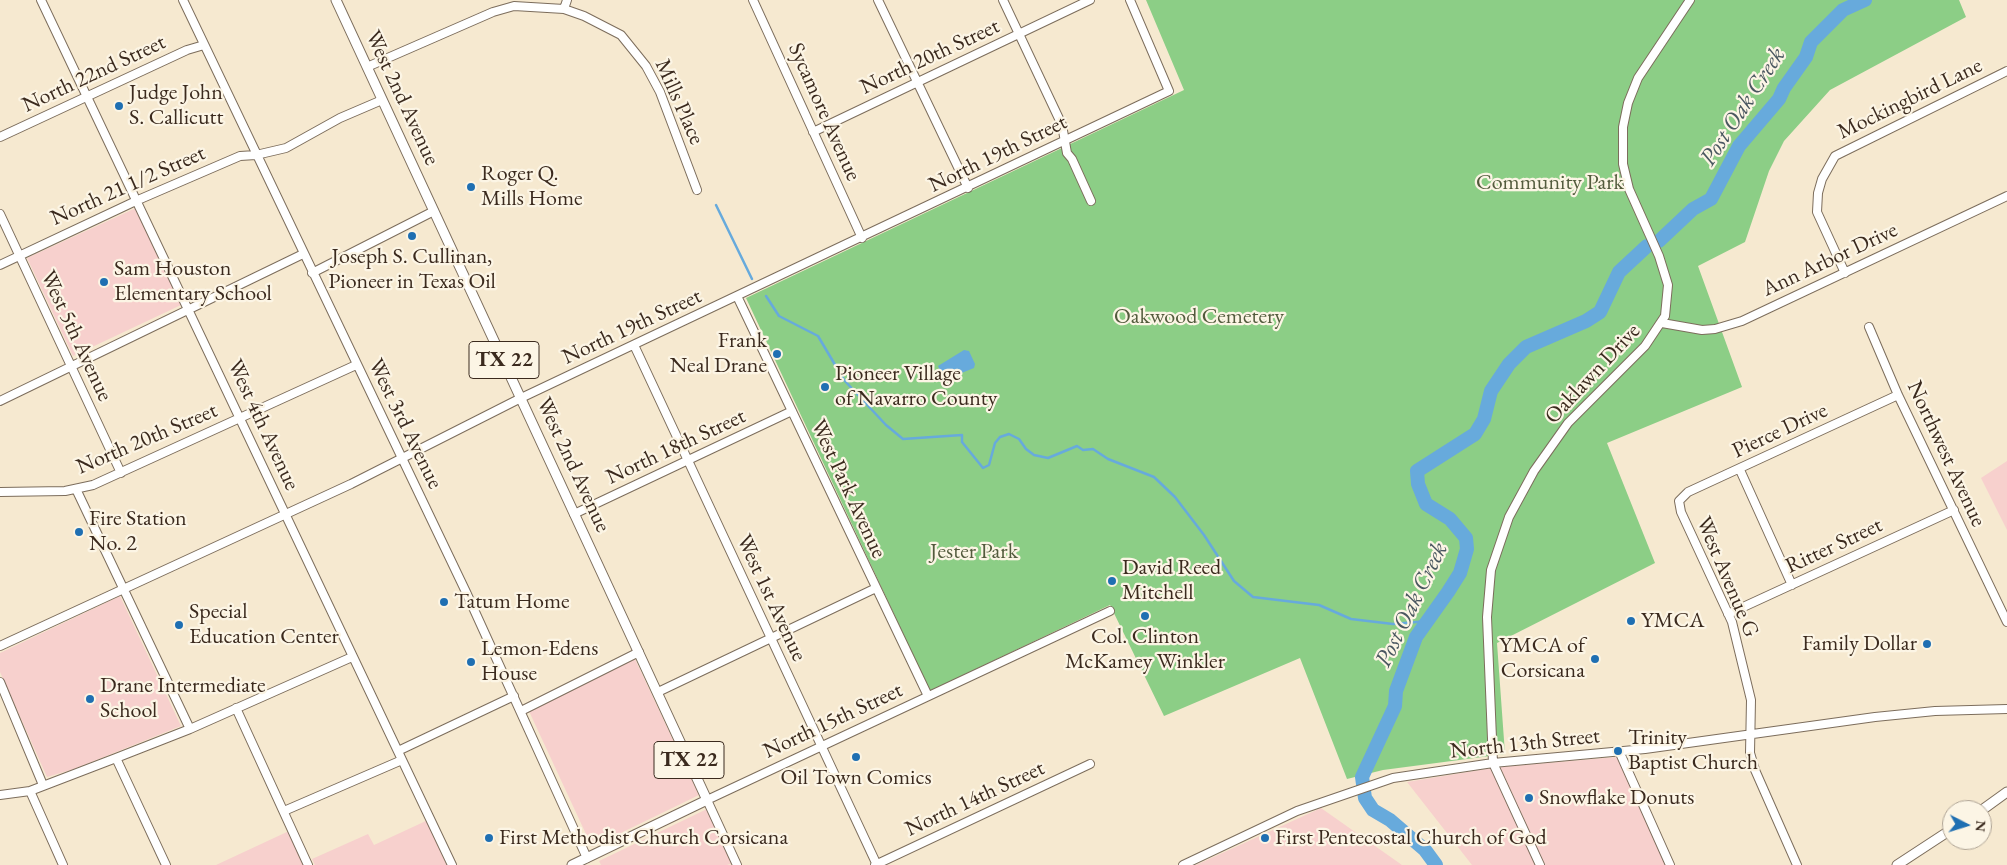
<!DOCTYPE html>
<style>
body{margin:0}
#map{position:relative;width:2007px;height:865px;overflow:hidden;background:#f6e9d0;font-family:"EB Garamond",serif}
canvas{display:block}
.north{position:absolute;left:1942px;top:800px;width:50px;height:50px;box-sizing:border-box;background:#fcf5e5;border:1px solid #afa495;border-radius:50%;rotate:95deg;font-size:14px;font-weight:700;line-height:20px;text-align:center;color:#3b2a1e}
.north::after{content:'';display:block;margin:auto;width:18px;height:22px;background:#1f6fb2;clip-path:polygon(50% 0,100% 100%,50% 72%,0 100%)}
</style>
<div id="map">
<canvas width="2007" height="865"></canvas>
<div class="north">N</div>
</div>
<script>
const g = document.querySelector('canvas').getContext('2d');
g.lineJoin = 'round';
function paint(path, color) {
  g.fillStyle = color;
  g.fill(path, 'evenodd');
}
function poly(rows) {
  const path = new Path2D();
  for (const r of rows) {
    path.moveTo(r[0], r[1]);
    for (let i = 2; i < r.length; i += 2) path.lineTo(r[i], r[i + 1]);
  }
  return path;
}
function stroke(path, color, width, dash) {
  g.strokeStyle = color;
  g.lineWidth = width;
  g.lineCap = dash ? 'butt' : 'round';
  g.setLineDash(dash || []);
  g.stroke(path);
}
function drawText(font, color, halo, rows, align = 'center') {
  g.font = font + ' "EB Garamond",serif';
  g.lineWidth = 4.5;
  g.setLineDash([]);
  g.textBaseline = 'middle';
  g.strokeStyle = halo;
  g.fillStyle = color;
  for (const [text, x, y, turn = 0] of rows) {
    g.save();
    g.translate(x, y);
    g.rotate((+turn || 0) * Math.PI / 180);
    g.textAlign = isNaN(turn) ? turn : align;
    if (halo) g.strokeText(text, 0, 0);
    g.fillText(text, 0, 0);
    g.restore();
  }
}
const built = poly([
 [136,208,181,305,73,356,27,258],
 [2007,461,2007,530,1981,478],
 [120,596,181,726,74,769,47,777,0,672,0,653],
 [635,659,699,795,592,847,528,709],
 [1617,757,1666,865,1545,865,1500,767],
 [1492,768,1537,865,1472,865,1407,782],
 [1321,808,1402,865,1196,865],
 [707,809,733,863,727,865,601,865,599,861],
 [428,820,449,865,315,865,312,859,368,834,374,845],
 [289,831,305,865,216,865]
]);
const green = poly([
 [1146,0,1959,0,1966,17,1830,90,1784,141,1769,171,1745,242,1698,266,1742,387,1607,443,1655,563,1497,643,1505,754,1383,770,1347,779,1300,658,1164,716,1110,605,930,691,746,298,1184,90]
]);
const water = poly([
 [964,350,969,351,975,364,974,368,944,380,938,366]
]);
const stream = poly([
 [716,205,752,279],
 [766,296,779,316,818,336,844,380,886,425,903,439,962,435,962,442,983,468,989,465,995,443,1000,437,1009,434,1019,439,1026,449,1034,455,1048,458,1077,446,1083,450,1093,449,1108,459,1154,477,1175,497,1204,535,1234,581,1253,597,1319,605,1351,619,1393,624,1428,621]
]);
const river = poly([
 [1659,241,1693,209,1711,199,1739,146,1779,99,1784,88,1806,57,1811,42,1843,10,1865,0],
 [1436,865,1425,850,1390,820,1373,810,1365,798,1362,777,1395,706,1396,691,1416,637,1448,592,1460,573,1467,549,1466,538,1450,519,1426,504,1418,484,1417,471,1475,434,1484,419,1491,391,1509,364,1526,347,1586,321,1600,312,1619,272,1647,246]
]);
const minor = poly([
 [41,0,452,865],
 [183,0,466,592,587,858],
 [753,0,862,238],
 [878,0,968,188],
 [1003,0,1062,125,1067,153,1072,159,1091,201],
 [564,9,567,0],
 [367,67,493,12,514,6,564,9,584,16,621,35,646,66,660,92,697,190],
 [813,132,1090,0],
 [0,137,187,50,204,45],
 [0,214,121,473],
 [0,265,138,200,240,156,256,155,286,148,340,118,382,100],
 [312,273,434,211],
 [1845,273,1817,212,1818,193,1822,179,1835,156,2007,71],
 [737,296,928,696],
 [1662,323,1702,330,1715,329,1742,321,2007,196],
 [1869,327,1898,395,2007,622],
 [634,345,877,865],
 [0,401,303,254],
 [1740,470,1792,585],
 [76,489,190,729],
 [0,492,65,491,93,485,356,365],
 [574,514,792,411],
 [1728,614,1954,510],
 [0,646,351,484,521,398,1169,91,1130,0],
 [0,682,43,785],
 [658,692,876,588],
 [236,708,308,865],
 [521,711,639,652],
 [398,751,514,696],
 [1619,751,1670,865],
 [116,758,166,865],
 [30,791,63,865],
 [0,795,30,791,116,758,190,729,352,657],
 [284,811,402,760],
 [737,865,707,800,1110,611],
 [875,865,1090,764],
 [1183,865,1297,811,1393,778,1493,763,1645,749,1875,717,1935,711,2007,709],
 [1540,865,1493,763,1487,617,1491,570,1509,517,1534,471,1568,423,1645,346,1665,316,1668,285,1659,256,1629,189,1623,164,1623,127,1628,103,1638,78,1690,0],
 [1797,865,1755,770,1750,753,1751,700,1732,622,1681,512,1679,501,1688,492,1898,395]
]);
const major = poly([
 [336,0,707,800,572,865],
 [1982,810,2007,792],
 [1897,865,1952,829]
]);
const markers = [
 [119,106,5,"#1f6fb2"],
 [471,187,5,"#1f6fb2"],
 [412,236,5,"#1f6fb2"],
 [104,282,5,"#1f6fb2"],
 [777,354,5,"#1f6fb2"],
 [825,387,5,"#1f6fb2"],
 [79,532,5,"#1f6fb2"],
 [1112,581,5,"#1f6fb2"],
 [444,602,5,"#1f6fb2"],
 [1145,616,5,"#1f6fb2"],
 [1631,621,5,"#1f6fb2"],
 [179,625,5,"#1f6fb2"],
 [1927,644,5,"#1f6fb2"],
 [1595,659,5,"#1f6fb2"],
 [471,662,5,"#1f6fb2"],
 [90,699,5,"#1f6fb2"],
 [1618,751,5,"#1f6fb2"],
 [856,757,5,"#1f6fb2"],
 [1529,798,5,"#1f6fb2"],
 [489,838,5,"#1f6fb2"],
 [1265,838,5,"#1f6fb2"]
];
const shields = [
 [504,360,70],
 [689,760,70]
];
const shieldNames = [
 ["TX 22",504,360],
 ["TX 22",689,760]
];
const streetNames = [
 ["North 20th Street",930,57,-25],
 ["North 22nd Street",94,74,-25],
 ["West 2nd Avenue",402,98,65],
 ["Mockingbird Lane",1910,99,-26],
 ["Mills Place",679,102,66],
 ["Sycamore Avenue",824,112,66],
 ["North 19th Street",998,154,-26],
 ["North 21 1/2 Street",128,186,-24],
 ["Ann Arbor Drive",1830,260,-25],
 ["North 19th Street",632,327,-25],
 ["West 5th Avenue",76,336,65],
 ["Oaklawn Drive",1593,374,-47],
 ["West 3rd Avenue",405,424,64],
 ["West 4th Avenue",263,425,65],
 ["Pierce Drive",1780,431,-25],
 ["North 20th Street",147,439,-23],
 ["North 18th Street",676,447,-25],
 ["Northwest Avenue",1946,454,65],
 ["West 2nd Avenue",573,465,65],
 ["West Park Avenue",848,489,65],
 ["Ritter Street",1834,546,-25],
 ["West Avenue G",1727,577,67],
 ["West 1st Avenue",771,598,65],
 ["North 15th Street",833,721,-25],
 ["North 13th Street",1525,744,-6],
 ["North 14th Street",975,799,-25]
];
const poiNames = [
 ["Judge John",129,93],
 ["S. Callicutt",129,118],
 ["Roger Q.",481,174],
 ["Mills Home",481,199],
 ["Joseph S. Cullinan,",412,257,"center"],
 ["Pioneer in Texas Oil",412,282,"center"],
 ["Sam Houston",114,269],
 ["Elementary School",114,294],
 ["Frank",767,341,"right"],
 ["Neal Drane",767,366,"right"],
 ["Pioneer Village",835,374],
 ["of Navarro County",835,399],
 ["Fire Station",89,519],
 ["No. 2",89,544],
 ["David Reed",1122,568],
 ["Mitchell",1122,593],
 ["Tatum Home",454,602],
 ["Special",189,612],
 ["Education Center",189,637],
 ["YMCA",1641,621],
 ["Col. Clinton",1145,637,"center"],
 ["McKamey Winkler",1145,662,"center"],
 ["Family Dollar",1917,644,"right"],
 ["YMCA of",1585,646,"right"],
 ["Corsicana",1585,671,"right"],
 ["Lemon-Edens",481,649],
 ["House",481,674],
 ["Drane Intermediate",100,686],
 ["School",100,711],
 ["Trinity",1628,738],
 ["Baptist Church",1628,763],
 ["Oil Town Comics",856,778,"center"],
 ["Snowflake Donuts",1539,798],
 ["First Methodist Church Corsicana",499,838],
 ["First Pentecostal Church of God",1275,838]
];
const parkNames = [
 ["Community Park",1550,183],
 ["Oakwood Cemetery",1199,317],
 ["Jester Park",974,552]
];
const waterNames = [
 ["Post Oak Creek",1743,107,-57],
 ["Post Oak Creek",1412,605,-64]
];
paint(built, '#f7d0cd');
paint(green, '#8cce86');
paint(water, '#67aadc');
stroke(stream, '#67aadc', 2.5);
stroke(river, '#67aadc', 14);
stroke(minor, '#7c6d5c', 10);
stroke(major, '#7c6d5c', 11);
stroke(minor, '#fff', 8);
stroke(major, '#fff', 9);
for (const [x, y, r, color] of markers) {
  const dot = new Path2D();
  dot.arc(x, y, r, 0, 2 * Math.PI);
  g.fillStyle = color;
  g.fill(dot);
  stroke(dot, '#fcf5e5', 2);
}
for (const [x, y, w] of shields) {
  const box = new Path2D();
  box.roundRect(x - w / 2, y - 18.5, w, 37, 4);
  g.fillStyle = '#fcf5e5';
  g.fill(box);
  stroke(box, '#3b2a1e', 1);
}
drawText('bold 21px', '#3b2a1e', null, shieldNames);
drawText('22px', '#3b2a1e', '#fcf5e5', streetNames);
drawText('22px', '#3b2a1e', '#fcf5e5', poiNames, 'left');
drawText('22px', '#535b3d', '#fcf5e5', parkNames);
drawText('italic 24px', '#4a5760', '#fcf5e5', waterNames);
</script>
